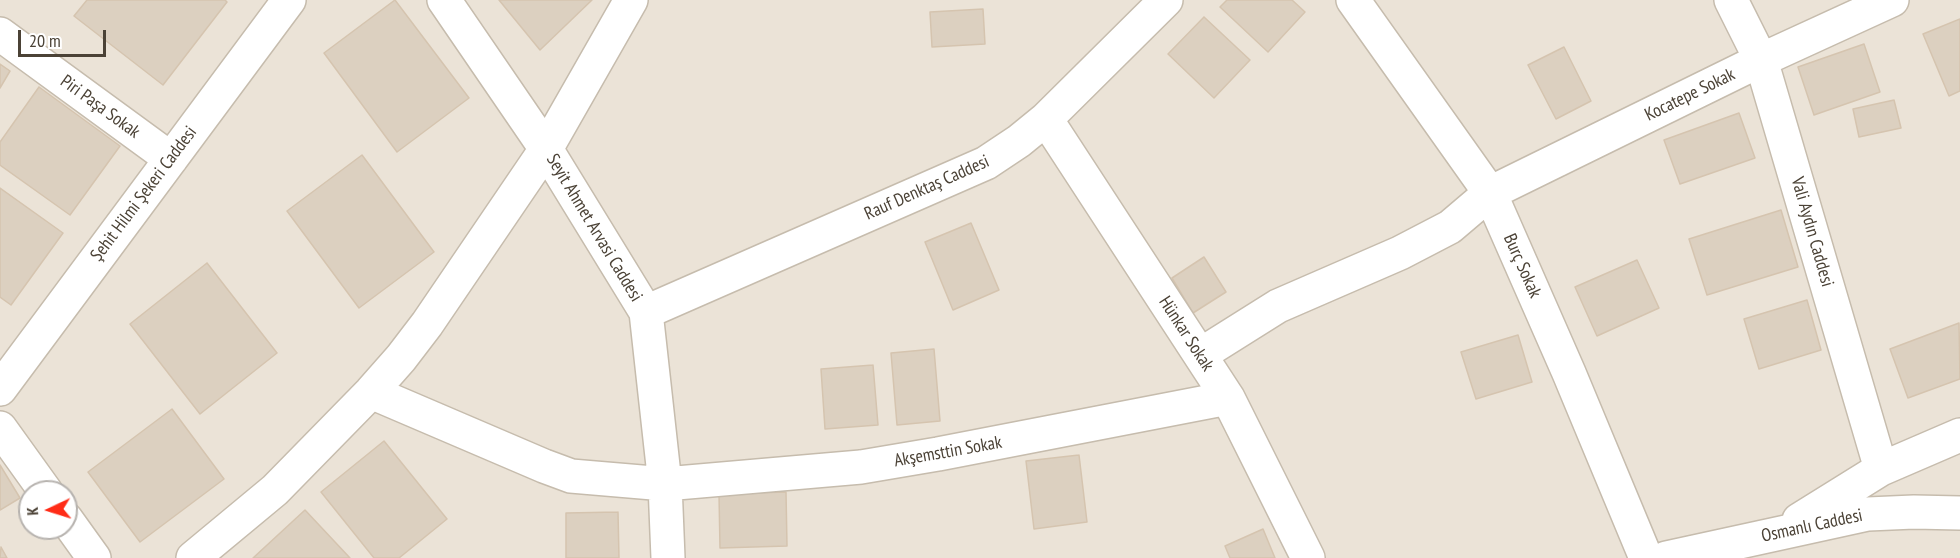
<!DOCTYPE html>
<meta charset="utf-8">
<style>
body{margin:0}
#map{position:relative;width:1960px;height:558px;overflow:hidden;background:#f6f2e9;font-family:"PT Sans Narrow",sans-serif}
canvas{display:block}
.north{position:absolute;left:18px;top:480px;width:60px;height:60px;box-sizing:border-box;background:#fff;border:2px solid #b7b3af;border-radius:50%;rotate:266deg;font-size:16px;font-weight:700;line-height:24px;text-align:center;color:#4b4236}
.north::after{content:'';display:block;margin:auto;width:21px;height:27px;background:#ff2c17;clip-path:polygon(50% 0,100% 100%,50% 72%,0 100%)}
.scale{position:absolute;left:18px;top:30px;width:88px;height:27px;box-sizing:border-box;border:3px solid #4b4236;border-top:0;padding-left:8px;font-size:18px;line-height:21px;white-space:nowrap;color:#4b4236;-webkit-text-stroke:4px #fff;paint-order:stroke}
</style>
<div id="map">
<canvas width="1960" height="558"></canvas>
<div class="north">K</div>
<div class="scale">20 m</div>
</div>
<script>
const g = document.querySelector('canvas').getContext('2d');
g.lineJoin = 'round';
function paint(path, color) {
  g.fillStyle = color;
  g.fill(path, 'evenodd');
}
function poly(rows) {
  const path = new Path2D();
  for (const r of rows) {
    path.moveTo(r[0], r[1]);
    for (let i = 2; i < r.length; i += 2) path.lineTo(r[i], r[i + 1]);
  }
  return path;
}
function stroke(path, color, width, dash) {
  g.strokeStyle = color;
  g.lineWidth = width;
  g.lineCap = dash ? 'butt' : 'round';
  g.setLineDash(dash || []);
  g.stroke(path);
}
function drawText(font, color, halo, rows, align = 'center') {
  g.font = font + ' "PT Sans Narrow",sans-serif';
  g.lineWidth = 6;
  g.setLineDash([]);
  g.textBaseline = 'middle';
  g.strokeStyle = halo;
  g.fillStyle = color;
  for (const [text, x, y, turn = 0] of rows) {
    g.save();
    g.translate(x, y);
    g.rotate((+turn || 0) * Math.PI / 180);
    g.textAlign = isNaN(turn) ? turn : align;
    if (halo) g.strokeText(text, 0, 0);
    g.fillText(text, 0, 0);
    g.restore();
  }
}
const residential = poly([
 [0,0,1960,0,1960,558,0,558],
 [30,492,66,492,66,528,30,528]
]);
const building = poly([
 [87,0,225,0,227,2,163,85,74,16,87,0],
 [395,0,469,98,397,152,324,53,395,0],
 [499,0,592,0,540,50,499,0],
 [1227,0,1292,0,1305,12,1268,52,1220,7,1227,0],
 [983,9,985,44,932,47,930,12,983,9],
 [1204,17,1250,60,1214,98,1168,54,1204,17],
 [1960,19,1960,91,1949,96,1923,34,1960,19],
 [1864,44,1880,92,1814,115,1798,67,1864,44],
 [1564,47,1591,101,1556,119,1528,65,1564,47],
 [0,64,10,71,0,88,0,64],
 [39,87,120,146,70,215,0,165,0,142,39,87],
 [1894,100,1901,128,1859,137,1853,109,1894,100],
 [1739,113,1755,158,1680,184,1664,140,1739,113],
 [362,155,434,252,359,308,287,211,362,155],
 [0,188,63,233,11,305,0,297,0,188],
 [1781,210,1798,267,1707,295,1689,239,1781,210],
 [971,223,999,290,953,310,925,242,971,223],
 [1204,257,1226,292,1193,313,1172,278,1204,257],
 [1637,260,1659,308,1597,336,1575,287,1637,260],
 [207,263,277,353,200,414,130,324,207,263],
 [1807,300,1821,350,1759,369,1744,319,1807,300],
 [1959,323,1960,379,1908,398,1890,349,1959,323],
 [1518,335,1532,382,1476,399,1461,352,1518,335],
 [934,349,940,421,897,425,891,353,934,349],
 [873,365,878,425,825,429,821,369,873,365],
 [172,409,224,479,140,542,88,472,172,409],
 [384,441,447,519,399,558,374,558,321,492,384,441],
 [1079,455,1087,522,1034,529,1026,461,1079,455],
 [0,465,20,498,0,510,0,465],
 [786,492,787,546,720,548,719,494,786,492],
 [305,510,350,558,253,558,305,510],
 [618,512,619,558,566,558,566,513,618,512],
 [1263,529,1275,558,1230,558,1225,546,1263,529],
 [1,547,7,558,0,558,1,547]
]);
const minor = poly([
 [444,0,546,149,646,312,665,484,668,558],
 [1353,0,1490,193,1569,373,1646,558],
 [1731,0,1761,60,1881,469],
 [0,34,171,159],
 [1046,119,1228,398,1308,558],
 [646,312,986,163,1019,141,1046,119,1166,0],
 [1200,355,1278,306,1400,253,1450,227,1490,193,1761,60,1892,0],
 [0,389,289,0],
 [371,392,544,466,571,476,665,484,861,467,938,454,1228,398],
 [0,428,46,492],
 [66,519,94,558],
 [1799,520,1881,469,1960,435],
 [193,558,275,490,371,392,401,358,427,324,546,149,631,0],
 [1666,558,1868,514,1914,512,1960,513]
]);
const streetNames = [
 ["Kocatepe Sokak",1690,95,-26],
 ["Piri Paşa Sokak",100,107,36],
 ["Rauf Denktaş Caddesi",927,188,-24],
 ["Şehit Hilmi Şekeri Caddesi",144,194,-53],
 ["Seyit Ahmet Arvasi Caddesi",594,228,59],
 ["Vali Aydın Caddesi",1812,232,74],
 ["Burç Sokak",1522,266,66],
 ["Hünkar Sokak",1186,334,57],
 ["Akşemsttin Sokak",948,452,-10],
 ["Osmanlı Caddesi",1812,526,-12]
];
paint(residential, '#ebe3d7');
paint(building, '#dcd0c0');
stroke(building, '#d5c4af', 1.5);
stroke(minor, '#c6bcad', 36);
stroke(minor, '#fff', 33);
drawText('18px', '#4b4236', '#fff', streetNames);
</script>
